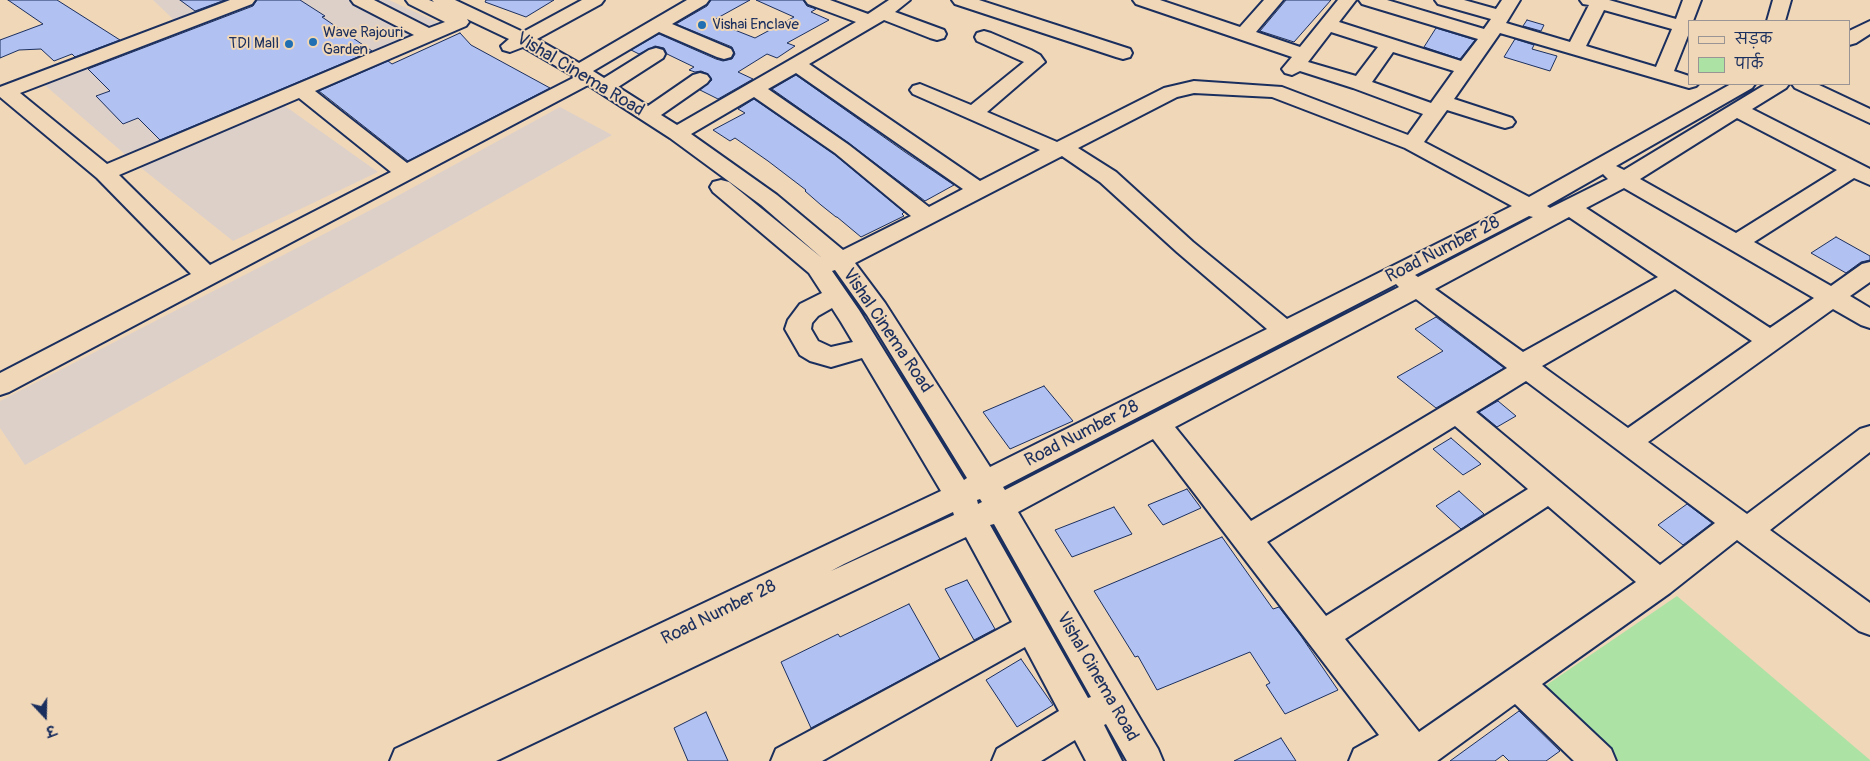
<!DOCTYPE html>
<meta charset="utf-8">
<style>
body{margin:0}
#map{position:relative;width:1870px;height:761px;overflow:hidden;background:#f0d7b8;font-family:Pangolin,"Playpen Sans Deva",sans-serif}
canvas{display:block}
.legend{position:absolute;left:1688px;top:20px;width:162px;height:65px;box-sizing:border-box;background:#f0d7b8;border:1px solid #9b9494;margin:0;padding:6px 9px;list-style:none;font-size:15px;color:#1b2f5e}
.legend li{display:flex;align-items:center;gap:10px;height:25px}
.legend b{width:25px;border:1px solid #9b9494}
.north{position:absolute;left:20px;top:691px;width:50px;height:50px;-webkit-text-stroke:4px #f0d7b8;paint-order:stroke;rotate:159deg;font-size:14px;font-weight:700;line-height:20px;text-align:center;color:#1b2f5e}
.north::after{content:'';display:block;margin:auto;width:18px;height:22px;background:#1b2f5e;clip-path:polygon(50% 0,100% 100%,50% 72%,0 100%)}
</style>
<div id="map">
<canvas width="1870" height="761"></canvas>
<ul class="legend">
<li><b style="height:6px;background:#f0d7b8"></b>सड़क</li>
<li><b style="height:14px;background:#ade2a5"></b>पार्क</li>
</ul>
<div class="north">उ</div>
</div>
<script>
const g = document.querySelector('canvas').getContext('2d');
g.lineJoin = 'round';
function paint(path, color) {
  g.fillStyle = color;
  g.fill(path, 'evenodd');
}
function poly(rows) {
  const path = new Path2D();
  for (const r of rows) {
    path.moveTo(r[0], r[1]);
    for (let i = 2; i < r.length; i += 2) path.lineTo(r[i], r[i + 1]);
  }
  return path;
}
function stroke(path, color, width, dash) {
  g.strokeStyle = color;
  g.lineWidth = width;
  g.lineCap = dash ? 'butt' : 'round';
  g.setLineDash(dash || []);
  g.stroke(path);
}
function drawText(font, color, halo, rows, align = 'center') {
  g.font = font + ' Pangolin,sans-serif';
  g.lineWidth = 4;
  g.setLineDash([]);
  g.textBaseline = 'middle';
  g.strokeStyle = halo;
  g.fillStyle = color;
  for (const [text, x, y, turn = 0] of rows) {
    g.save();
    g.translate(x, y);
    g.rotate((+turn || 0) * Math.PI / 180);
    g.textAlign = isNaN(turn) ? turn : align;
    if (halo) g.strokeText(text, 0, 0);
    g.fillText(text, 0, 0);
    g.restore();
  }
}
const built = poly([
 [153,0,226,0,174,20],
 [254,0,389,0,457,31,285,106,378,172,233,241,135,163,40,81],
 [560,107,612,135,25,465,0,428,0,401,390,200]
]);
const green = poly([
 [1677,596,1870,760,1870,761,1618,761,1542,688]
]);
const building = poly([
 [8,0,57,0,120,40,75,57,72,54,54,61,41,49,19,50,0,58,0,40,43,24,8,0],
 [180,0,225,0,195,11,180,0],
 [257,0,300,0,325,16,322,17,372,51,160,140,138,118,123,124,96,96,110,91,88,69,253,6,257,0],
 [486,0,554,0,526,17,485,2,486,0],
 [711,0,750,0,712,21,755,38,794,17,756,0,803,0,807,6,816,9,811,12,829,20,787,43,795,46,777,58,767,54,738,72,753,79,718,99,700,90,712,80,708,74,701,71,695,72,689,70,694,67,667,54,664,48,655,46,639,54,631,50,659,34,716,59,723,61,732,59,735,54,732,47,676,24,707,6,711,0],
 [1286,0,1331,0,1294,42,1260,31,1286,0],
 [1527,20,1544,25,1541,31,1523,26,1527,20],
 [1436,28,1475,40,1460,59,1424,47,1436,28],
 [460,33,471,45,550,88,408,161,319,91,388,61,392,64,460,33],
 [1515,39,1534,45,1532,49,1557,56,1550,71,1504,57,1515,39],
 [796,75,905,152,954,185,925,201,850,144,772,89,796,75],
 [754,99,834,154,904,212,902,214,904,216,861,237,837,217,836,217,821,205,805,191,806,190,768,161,735,138,730,141,713,130,745,113,738,109,754,99],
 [1836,237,1870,256,1870,260,1861,262,1846,273,1811,253,1836,237],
 [1436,317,1504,368,1436,408,1397,377,1443,351,1415,329,1436,317],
 [1044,386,1073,421,1010,449,983,412,1044,386],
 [1498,401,1516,416,1497,427,1479,412,1498,401],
 [1451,438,1481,464,1463,475,1433,449,1451,438],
 [1187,489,1201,508,1163,525,1148,505,1187,489],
 [1459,491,1484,514,1461,529,1436,506,1459,491],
 [1687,504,1712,523,1683,545,1658,525,1687,504],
 [1114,507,1132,534,1072,557,1055,530,1114,507],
 [1222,537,1273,609,1279,607,1301,636,1338,690,1285,714,1266,685,1270,683,1250,652,1157,690,1138,656,1135,657,1094,591,1222,537],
 [967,580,995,629,974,640,945,589,967,580],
 [909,604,940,659,811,728,781,662,838,634,840,637,909,604],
 [1021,659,1053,705,1017,727,986,680,1021,659],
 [1519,711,1560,751,1546,761,1509,761,1503,755,1495,761,1450,761,1519,711],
 [706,712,728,761,688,761,674,728,706,712],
 [1281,738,1296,761,1234,761,1281,738]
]);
const minor = poly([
 [230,0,255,0,252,4,20,93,107,164,414,35,354,4,351,0,374,0,429,28,445,22,409,4,406,0,429,0,434,2,432,0,455,0,523,32,582,0,604,0,601,4,537,39,579,63,687,0,709,0,706,4,672,24,731,49,733,53,731,57,724,59,717,57,659,32,593,71,604,78,649,50,656,48,663,50,665,54,663,58,618,87,648,106,693,75,700,73,707,75,710,79,707,83,661,115,677,125,856,22,808,4,805,0,830,0,868,14,889,0,910,0,895,12,944,30,946,34,944,38,937,40,930,38,884,20,809,64,980,181,1040,150,913,94,910,90,913,86,920,84,971,105,1024,62,977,41,975,37,977,33,984,31,991,33,1031,50,1040,55,1045,62,987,112,1057,142,1164,88,1194,81,1282,87,1408,135,1423,114,1353,88,1300,71,1292,75,1285,73,1282,69,1292,57,1136,4,1133,0,1160,0,1240,27,1264,0,1283,0,1256,32,1300,47,1338,0,1356,0,1339,22,1461,61,1478,39,1362,4,1359,0,1387,0,1484,29,1491,19,1438,4,1435,0,1464,0,1496,9,1502,0,1520,0,1506,23,1570,42,1589,5,1583,4,1580,0,1609,0,1676,19,1683,0,1701,0,1693,21,1689,21,1689,33,1674,71,1689,76,1689,84,1698,84,1696,86,1689,88,1682,86,1500,33,1454,99,1512,118,1515,122,1512,126,1505,128,1498,126,1447,110,1424,142,1529,197,1731,84,1755,84,1752,88,1616,166,1624,170,1766,84,1789,84,1786,88,1752,109,1870,169,1870,185,1854,178,1754,242,1831,286,1862,264,1870,262,1870,282,1850,296,1870,308,1870,328,1861,325,1833,309,1648,442,1747,514,1860,429,1870,426,1870,452,1770,530,1870,603,1870,635,1859,631,1737,540,1670,593,1542,684,1611,749,1616,761,1574,761,1515,704,1437,761,1349,761,1354,749,1379,735,1153,439,1018,512,1158,749,1163,761,1127,761,1106,724,1104,725,1122,761,1086,761,1075,740,1041,761,992,761,997,749,1059,711,1025,647,822,761,771,761,776,749,1012,622,966,537,496,761,390,761,395,749,941,491,862,358,831,367,810,361,800,355,785,329,788,320,800,304,822,293,809,273,713,192,710,187,713,182,721,180,729,182,822,258,761,205,670,138,588,85,9,392,0,395,0,373,191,274,97,178,0,97,0,87,230,0],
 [1604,10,1672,29,1656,67,1586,46,1604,10],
 [467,19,509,39,501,46,503,50,510,52,523,47,575,77,407,163,315,91,466,26,469,22,467,19],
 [1331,32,1378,47,1356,76,1308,62,1331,32],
 [1393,52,1454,71,1431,103,1372,82,1393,52],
 [796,73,963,189,929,207,849,145,768,89,796,73],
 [1194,93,1272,97,1405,148,1512,206,1287,319,1193,242,1116,172,1078,148,1177,97,1194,93],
 [754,97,835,153,911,216,843,250,777,195,691,134,754,97],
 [299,98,391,172,210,265,119,175,299,98],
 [1737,118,1837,170,1736,233,1640,179,1737,118],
 [1062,156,1100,182,1177,252,1267,329,990,467,885,303,855,263,1062,156],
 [1603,174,1608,179,1550,208,1547,206,1603,174],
 [1624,188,1728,248,1814,298,1770,328,1586,208,1624,188],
 [1529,216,1533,217,1418,277,1415,275,1529,216],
 [1569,217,1658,277,1523,352,1435,289,1569,217],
 [835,270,867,315,967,478,964,480,859,310,832,271,835,270],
 [1396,284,1399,287,1005,490,1003,487,1396,284],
 [1675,289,1752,341,1628,428,1542,366,1675,289],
 [1416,299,1507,368,1251,521,1175,427,1416,299],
 [832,308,841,322,853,342,831,347,818,341,811,329,812,323,818,316,832,308],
 [1526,381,1715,523,1660,565,1476,412,1526,381],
 [1455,426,1528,489,1326,616,1267,542,1455,426],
 [980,499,982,502,978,504,977,500,980,499],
 [1548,506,1636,582,1419,732,1345,639,1548,506],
 [953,512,954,515,831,571,844,564,953,512],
 [994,524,1091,697,1088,698,990,525,994,524],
 [952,0,979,0,1130,49,1132,53,1130,57,1123,59,1116,57,955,4,952,0],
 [1773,0,1791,0,1785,21,1767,21,1773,0],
 [1870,21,1870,34,1856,43,1849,45,1849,31,1870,21],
 [1792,84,1817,84,1870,109,1870,123,1795,88,1792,84]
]);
const markers = [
 [702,25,5,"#1f6fb2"],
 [313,42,5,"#1f6fb2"],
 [289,44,5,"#1f6fb2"]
];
const farPoinames = [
 ["Vishai Enclave",712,25],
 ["Wave Rajouri",323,33],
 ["Garden",323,50],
 ["TDI Mall",279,44,"right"]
];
const streetNames = [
 ["Vishal Cinema Road",580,75,31],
 ["Road Number 28",1443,250,-27],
 ["Vishal Cinema Road",887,331,56],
 ["Road Number 28",1082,434,-27],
 ["Road Number 28",719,613,-26],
 ["Vishal Cinema Road",1097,677,60]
];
paint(built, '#ddd0c9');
paint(green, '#ade2a5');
paint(building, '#b1c1f1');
stroke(building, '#1b2f5e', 1);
stroke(minor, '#1b2f5e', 4);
paint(minor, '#f0d7b8');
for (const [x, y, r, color] of markers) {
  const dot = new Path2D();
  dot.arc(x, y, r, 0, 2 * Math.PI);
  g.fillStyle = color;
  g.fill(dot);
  stroke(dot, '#f0d7b8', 2);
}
drawText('15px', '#1b2f5e', '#f0d7b8', farPoinames, 'left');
drawText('18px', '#1b2f5e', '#f0d7b8', streetNames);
</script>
